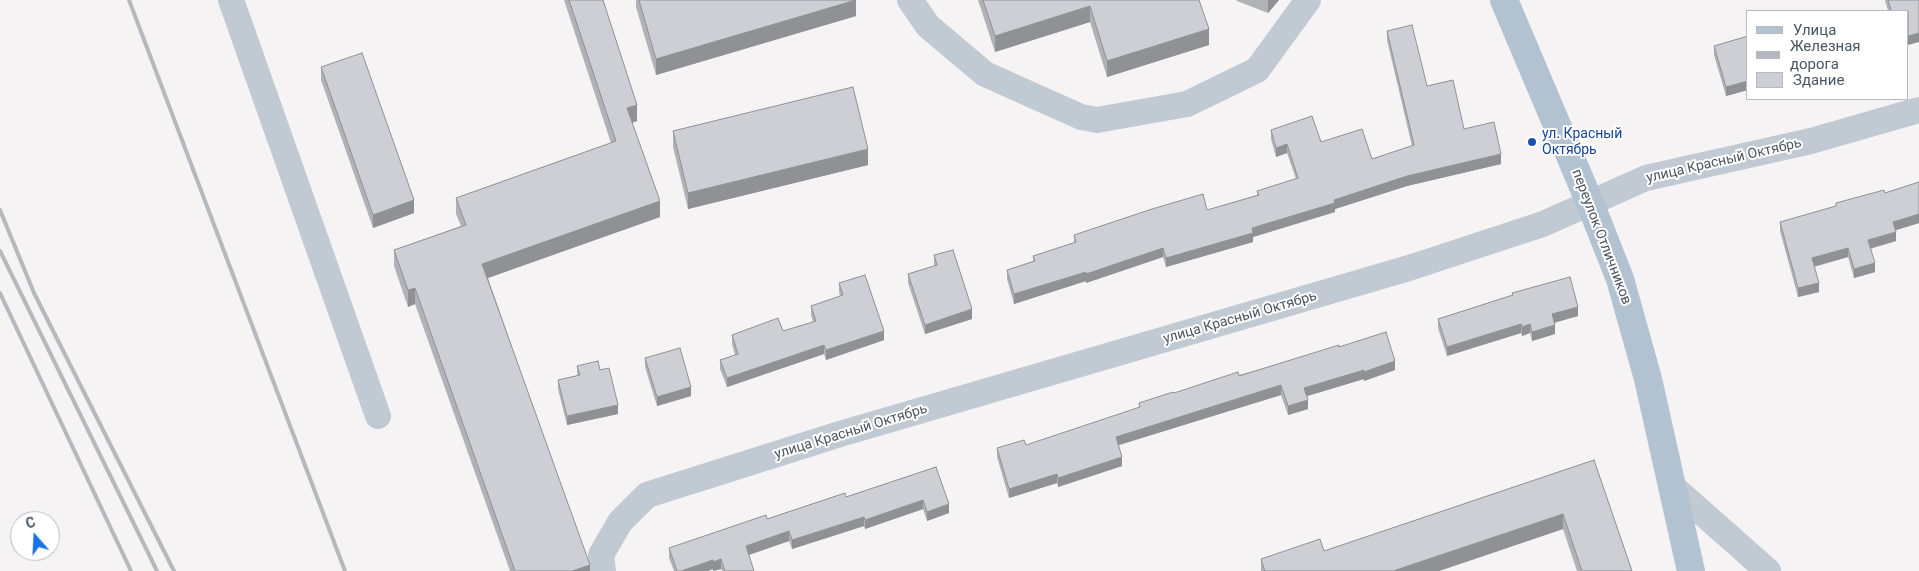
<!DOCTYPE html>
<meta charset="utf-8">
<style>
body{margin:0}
#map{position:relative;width:1919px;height:571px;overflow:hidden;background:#f5f3f3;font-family:Roboto,sans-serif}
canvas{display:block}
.legend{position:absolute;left:1746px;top:10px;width:162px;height:90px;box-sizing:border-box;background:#fff;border:1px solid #b7bbc0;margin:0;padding:6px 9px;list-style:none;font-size:15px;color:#4a5661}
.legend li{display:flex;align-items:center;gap:10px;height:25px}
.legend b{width:25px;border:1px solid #b7bbc0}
.north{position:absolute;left:10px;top:511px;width:50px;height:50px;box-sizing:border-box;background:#fff;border:1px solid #b7bbc0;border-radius:50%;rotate:341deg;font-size:14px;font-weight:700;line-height:20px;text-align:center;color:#4a5661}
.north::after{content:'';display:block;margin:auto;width:18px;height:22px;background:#1a73e8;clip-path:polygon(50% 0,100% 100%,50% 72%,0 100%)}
</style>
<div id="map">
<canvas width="1919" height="571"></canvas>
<ul class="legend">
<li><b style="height:6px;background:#b3c2d1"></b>Улица</li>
<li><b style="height:6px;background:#b5b8bd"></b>Железная дорога</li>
<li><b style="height:14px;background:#cdcfd5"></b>Здание</li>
</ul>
<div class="north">С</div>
</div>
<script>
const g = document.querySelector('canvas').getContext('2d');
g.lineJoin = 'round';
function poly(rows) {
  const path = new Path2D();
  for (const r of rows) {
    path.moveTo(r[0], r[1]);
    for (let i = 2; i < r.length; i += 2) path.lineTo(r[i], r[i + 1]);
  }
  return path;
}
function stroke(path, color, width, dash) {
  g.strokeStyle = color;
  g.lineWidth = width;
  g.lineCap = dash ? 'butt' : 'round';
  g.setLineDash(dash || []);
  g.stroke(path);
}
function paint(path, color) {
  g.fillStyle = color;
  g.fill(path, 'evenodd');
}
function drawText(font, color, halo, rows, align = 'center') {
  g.font = font + ' Roboto,sans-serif';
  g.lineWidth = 4;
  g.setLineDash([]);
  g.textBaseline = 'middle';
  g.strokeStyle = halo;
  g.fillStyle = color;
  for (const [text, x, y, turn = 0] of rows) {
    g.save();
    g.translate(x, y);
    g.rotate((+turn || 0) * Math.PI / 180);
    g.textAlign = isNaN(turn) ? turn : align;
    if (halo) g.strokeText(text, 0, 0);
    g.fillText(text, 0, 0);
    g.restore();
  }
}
const minor = poly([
 [231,0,378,416],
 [910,0,928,26,985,74,1081,117,1097,120,1187,104,1257,70,1308,0],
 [1673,487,1768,571],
 [603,571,601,555,620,522,647,495,840,434,1409,268,1543,224,1646,178,1811,141,1919,110]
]);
const major = poly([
 [1504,0,1590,203,1620,279,1648,379,1691,571]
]);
const rail = poly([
 [129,0,345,571],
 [0,210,34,293,174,571],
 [0,251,157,571],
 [0,293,131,571]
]);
const wall = poly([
 [564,0,603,0,637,121,632,123,660,217,488,278,590,571,510,571,415,304,408,307,394,266,394,250,461,226,456,214,456,198,611,143],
 [636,0,856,0,856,16,656,75,636,7],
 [978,0,1199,0,1209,45,1107,77,1090,22,995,52],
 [1236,0,1279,0,1268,13,1237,1],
 [1885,0,1919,0,1888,11],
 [1387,31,1427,86,1464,129,1501,164,1407,186,1335,209,1335,212,1253,237,1253,242,1166,267,1163,257,1086,283,1086,281,1014,304,1007,279,1007,270,1033,261,1033,256,1074,243,1074,235,1207,210,1257,195,1257,191,1296,179,1287,153,1276,157,1271,139,1271,130,1321,142,1372,159,1412,146,1387,40],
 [1748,36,1748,90,1726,96,1714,55,1714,46],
 [321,67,414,213,373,228,321,80],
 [673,131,868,165,688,209,673,147],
 [1919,182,1919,223,1896,230,1896,241,1870,249,1875,272,1854,278,1848,257,1814,267,1819,292,1798,297,1780,231,1780,222,1836,207,1836,203,1885,193],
 [934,255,972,319,925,334,908,283,908,274,934,266],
 [839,283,884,340,826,360,824,354,727,387,720,369,720,360,735,355,732,344,732,335,783,331,813,322,811,315,811,306,840,296,839,292],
 [1512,293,1578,316,1555,323,1555,334,1532,341,1530,333,1522,336,1521,333,1447,356,1438,328,1438,319,1512,295],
 [1339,347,1395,370,1364,381,1364,379,1307,396,1308,409,1288,415,1281,395,1118,445,1122,466,1058,487,1057,483,1009,498,997,457,997,448,1026,445,1139,408,1139,403],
 [645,358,691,396,657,406,645,367],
 [577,366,600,370,618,414,567,425,558,389,558,380,577,376],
 [1594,460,1632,571,1577,571,1563,529,1439,571,1261,571,1261,559,1324,551],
 [936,467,949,513,927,521,923,509,865,529,864,526,792,549,789,541,748,555,754,571,722,571,721,569,714,571,713,569,708,571,674,571,669,558,669,548,767,519,846,497]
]);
const shadedWall = poly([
 [856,0,856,16,656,75,656,59],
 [1268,0,1279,0,1268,13],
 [1090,6,1090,22,995,52,995,36],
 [1209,29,1209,45,1107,77,1107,61],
 [1919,33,1919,42,1908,45,1908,36],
 [1748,81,1748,90,1726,96,1726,87],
 [637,105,637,121,627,124,627,108],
 [1287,144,1287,153,1276,157,1276,148],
 [868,149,868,165,688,209,688,193],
 [1501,154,1501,164,1407,186,1335,209,1335,212,1253,237,1253,242,1166,267,1166,258,1334,200,1407,176],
 [414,200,414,213,373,228,373,215],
 [660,201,660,217,482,280,482,264],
 [1919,214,1919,223,1893,231,1893,222],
 [1896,232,1896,241,1868,249,1868,240],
 [1163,248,1163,257,1086,283,1086,274],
 [1848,248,1848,257,1812,267,1812,258],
 [1875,263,1875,272,1854,278,1854,269],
 [1086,272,1086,281,1014,304,1014,294],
 [1819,283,1819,292,1798,297,1798,288],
 [415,288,415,304,408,307,408,290],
 [1578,307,1578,316,1552,323,1552,314],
 [972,309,972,319,925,334,925,325],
 [1521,324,1521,333,1447,356,1447,347],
 [1530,324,1530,333,1522,336,1522,327],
 [1555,325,1555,334,1532,341,1532,332],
 [884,331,884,340,826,360,826,350],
 [824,345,824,354,727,387,727,378],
 [1395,361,1395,370,1364,381,1364,372],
 [1364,370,1364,379,1304,397,1304,388],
 [1281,385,1281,395,1116,446,1116,437],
 [691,387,691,396,657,406,657,397],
 [1308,400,1308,409,1288,415,1288,406],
 [618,405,618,414,567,425,567,416],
 [1122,457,1122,466,1058,487,1058,478],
 [1057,474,1057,483,1009,498,1009,489],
 [923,500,923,509,865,529,865,520],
 [949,504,949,513,927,521,927,512],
 [1563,514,1563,529,1439,571,1393,571],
 [864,517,864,526,792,549,792,540],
 [789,531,789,541,746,556,746,546],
 [721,559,721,569,713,571,713,562],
 [713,560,713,569,708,571,681,571],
 [590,565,590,571,572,571]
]);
const building = poly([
 [569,0,603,0,637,105,627,108,660,201,482,264,590,565,572,571,515,571,415,288,408,290,394,250,466,225,456,198,616,141,569,0],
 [639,0,856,0,656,59,639,0],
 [983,0,1199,0,1209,29,1107,61,1090,6,995,36,983,0],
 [1888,0,1919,0,1919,33,1908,36,1908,11,1887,11,1891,10,1888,0],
 [1412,25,1427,86,1453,80,1464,129,1494,122,1501,154,1407,176,1334,200,1335,203,1252,228,1253,233,1166,258,1163,248,1086,274,1086,272,1014,294,1007,270,1035,261,1033,256,1076,242,1074,235,1152,209,1203,194,1207,210,1259,195,1257,191,1298,178,1287,144,1276,148,1271,130,1312,116,1321,142,1362,129,1372,159,1414,145,1387,31,1412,25],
 [1748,36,1748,81,1726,87,1714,46,1748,36],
 [362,53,414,200,373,215,321,67,362,53],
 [853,87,868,149,688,193,673,131,853,87],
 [1919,182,1919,214,1893,222,1896,232,1868,240,1875,263,1854,269,1848,248,1812,258,1819,283,1798,288,1780,222,1836,206,1836,203,1884,190,1885,193,1919,182],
 [953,250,972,309,925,325,908,274,937,265,934,255,953,250],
 [865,275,884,331,826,350,824,345,727,378,720,360,738,354,732,335,778,318,783,331,816,321,811,306,843,295,839,283,865,275],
 [1570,277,1578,307,1552,314,1555,325,1532,332,1530,324,1522,327,1521,324,1447,347,1438,319,1513,295,1512,293,1570,277],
 [1386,332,1395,361,1364,372,1364,370,1304,388,1308,400,1288,406,1281,385,1116,437,1122,457,1058,478,1057,474,1009,489,997,448,1024,440,1026,445,1140,407,1139,403,1173,392,1174,393,1238,372,1239,376,1339,345,1339,347,1386,332],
 [680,348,691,387,657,397,645,358,680,348],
 [598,361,600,370,609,368,618,405,567,416,558,380,580,375,577,366,598,361],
 [1594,460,1632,571,1582,571,1563,514,1393,571,1265,571,1261,559,1320,539,1324,551,1594,460],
 [936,467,949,504,927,512,923,500,865,520,864,517,792,540,789,531,746,546,754,571,725,571,721,559,713,562,713,560,681,571,677,571,669,548,766,515,767,519,845,493,846,497,936,467]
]);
const markers = [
 [1532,142,5,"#1a4fb4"]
];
const transitNames = [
 ["ул. Красный",1542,134],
 ["Октябрь",1542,150]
];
const streetNames = [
 ["улица Красный Октябрь",1724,161,-13],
 ["переулок Отличников",1601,237,69],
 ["улица Красный Октябрь",1240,318,-16],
 ["улица Красный Октябрь",851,432,-17]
];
stroke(minor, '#c1cad2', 26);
stroke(major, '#b3c2d1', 28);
stroke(rail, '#b5b8bd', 4);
paint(wall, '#b0b2b7');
paint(shadedWall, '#909195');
paint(building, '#cdcfd5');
stroke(building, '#909195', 1);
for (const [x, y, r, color] of markers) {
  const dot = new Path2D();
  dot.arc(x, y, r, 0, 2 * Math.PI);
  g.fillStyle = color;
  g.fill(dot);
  stroke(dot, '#fff', 2);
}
drawText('14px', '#164399', '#fff', transitNames, 'left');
drawText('14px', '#4a5661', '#fff', streetNames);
</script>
